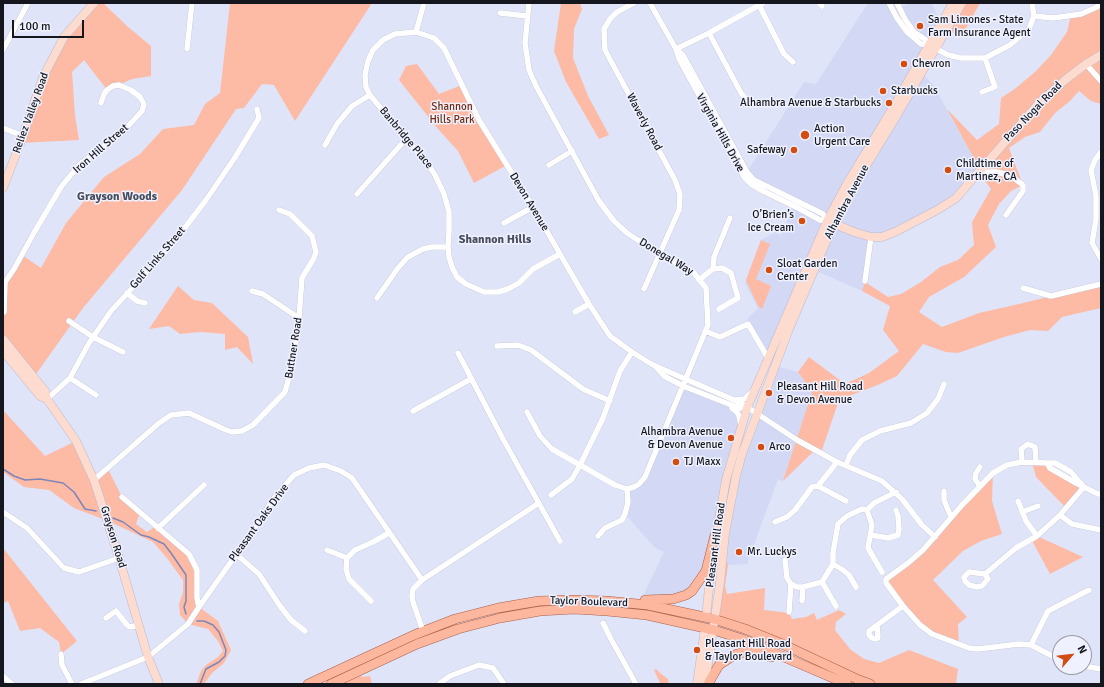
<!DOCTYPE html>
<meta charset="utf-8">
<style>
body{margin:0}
#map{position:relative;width:1104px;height:687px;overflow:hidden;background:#e0e4f9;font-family:Signika,sans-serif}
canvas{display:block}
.frame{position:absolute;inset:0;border:4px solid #16171e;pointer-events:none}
.north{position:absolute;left:1052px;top:635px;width:40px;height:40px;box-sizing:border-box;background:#eff2fe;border:1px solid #989aa4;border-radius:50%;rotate:62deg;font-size:11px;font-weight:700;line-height:16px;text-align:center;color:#16171e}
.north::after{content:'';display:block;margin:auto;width:14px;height:18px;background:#d34d12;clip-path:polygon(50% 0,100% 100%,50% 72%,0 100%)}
.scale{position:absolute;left:12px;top:20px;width:72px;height:18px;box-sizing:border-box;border:2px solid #16171e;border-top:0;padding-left:5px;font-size:12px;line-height:14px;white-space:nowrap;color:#16171e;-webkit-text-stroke:3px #eff2fe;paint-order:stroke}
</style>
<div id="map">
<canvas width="1104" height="687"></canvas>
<div class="frame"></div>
<div class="north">N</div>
<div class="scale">100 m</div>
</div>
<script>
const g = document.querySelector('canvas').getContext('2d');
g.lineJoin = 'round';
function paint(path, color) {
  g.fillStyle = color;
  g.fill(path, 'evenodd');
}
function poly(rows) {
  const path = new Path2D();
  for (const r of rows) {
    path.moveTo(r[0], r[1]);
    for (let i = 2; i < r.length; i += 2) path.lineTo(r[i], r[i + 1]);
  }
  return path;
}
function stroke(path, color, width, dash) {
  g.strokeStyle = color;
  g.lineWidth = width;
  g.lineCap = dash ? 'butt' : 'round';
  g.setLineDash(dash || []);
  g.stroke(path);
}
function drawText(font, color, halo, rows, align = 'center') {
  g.font = font + ' Signika,sans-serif';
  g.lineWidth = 3;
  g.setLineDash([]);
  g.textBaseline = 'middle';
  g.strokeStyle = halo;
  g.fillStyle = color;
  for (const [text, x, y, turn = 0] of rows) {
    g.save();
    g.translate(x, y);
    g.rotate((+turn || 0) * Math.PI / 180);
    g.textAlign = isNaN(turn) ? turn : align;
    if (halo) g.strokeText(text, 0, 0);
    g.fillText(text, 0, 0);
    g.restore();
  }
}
const built = poly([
 [868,3,889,3,897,18,921,44,929,45,914,32,900,8,910,3,931,3,942,23,768,357,747,319,758,308,745,283,761,240,775,232,781,235,793,206,827,221,823,214,754,180,747,172,804,82,816,84],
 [922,73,934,86,977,164,978,172,956,198,909,224,871,237,865,281,862,291,814,270,834,223],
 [775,366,798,372,812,392,783,481,778,479,747,564,728,565,723,549,736,476],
 [683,386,727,404,737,412,741,426,706,571,686,595,641,600,664,552,655,548,625,514,627,489,639,484]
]);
const green = poly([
 [94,3,103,3,127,26,151,46,151,76,132,79,107,90,84,60,72,72,75,115,79,140,20,143,38,88,64,37],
 [230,3,372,3,295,121,274,85,262,84,244,108,236,109,182,190,83,308,34,377,3,339,5,282,22,255,41,268,66,223,104,177,140,154,163,129,194,125,205,104,220,93],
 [561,3,580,3,582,9,574,29,573,58,588,96,609,135,599,139,566,82,554,51],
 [962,3,980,3,962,35,946,31],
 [1101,3,1101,104,1091,101,1079,91,1070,101,1055,113,1040,132,1025,137,1009,148,1023,185,1011,191,999,204,988,225,996,247,964,277,929,297,919,312,942,327,979,313,1019,304,1101,284,1101,308,1062,317,1048,331,1030,330,1004,337,958,353,946,352,923,344,897,376,880,384,839,400,821,453,815,450,783,481,812,392,798,372,809,357,845,384,869,373,899,351,883,330,890,306,862,291,865,282,888,297,901,294,921,282,940,267,958,260,974,245,972,222,991,189,978,172,977,164,947,109,977,140,999,124,1001,98,1016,88,1036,71,1051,55,1067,32,1071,15],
 [417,64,439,94,462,85,507,165,474,183,458,151,438,129,399,80,406,66],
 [761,240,770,244,756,279,771,286,762,309,758,306,746,280],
 [178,286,194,300,212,303,248,337,253,364,237,347,225,350,225,334,201,332,180,334,169,326,149,329],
 [3,410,45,456,76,441,94,480,108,469,122,497,140,512,136,524,147,532,156,526,189,554,197,570,199,607,218,621,231,650,224,663,212,673,204,684,196,684,201,671,206,665,218,657,223,651,218,641,208,629,188,624,180,615,179,604,183,592,183,580,166,557,153,542,108,521,74,508,49,490,24,487,3,472],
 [1032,462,1047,463,1084,487,1066,508,1036,477],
 [993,473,992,501,1002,534,981,541,963,551,933,580,967,617,958,624,959,645,932,634,920,625,886,583,890,576,908,563],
 [1037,536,1083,557,1050,574,1031,539],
 [3,548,77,641,61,654,59,642,40,628,20,631,8,601,3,603],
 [723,549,728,565,725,586,727,594,765,588,764,610,789,613,792,619,806,617,814,613,817,620,839,610,846,614,836,622,835,630,850,649,864,659,879,663,909,650,958,669,956,684,870,684,714,619],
 [656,669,660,673,668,679,669,684,659,684,660,683,654,670],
 [357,672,362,677,370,676,372,684,331,684]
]);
const stream = poly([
 [3,469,14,476,25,480,40,479,63,483,74,492,85,509,96,511],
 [113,518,123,522,141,535,149,537,164,544,171,553,186,575,186,601,184,607,186,614],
 [197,621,204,621,213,625,219,632,226,650,225,656,219,662,206,669,200,684]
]);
const street = poly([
 [634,3,617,12,610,19,604,29,605,50,675,180,680,194,679,210,644,289],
 [650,3,676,49,709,33,763,3],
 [819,3,822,6],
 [889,3,897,18,908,33,921,44,929,45,948,55,961,58,985,58,1010,45,1029,29,1034,16,1032,3],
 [897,3,905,19,914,32,926,40,929,45],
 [759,5,784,54,793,62],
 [500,13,527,16],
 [1034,16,1053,18,1081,14,1097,7,1100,3],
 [416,32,424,3],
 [709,33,741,93,749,103],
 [187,49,192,3],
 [676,49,683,55,747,172,754,180,823,214,827,221,820,220,798,208,765,192,751,184,744,177,679,59,676,49],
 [3,50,28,3],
 [1086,64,1101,81],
 [982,92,995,87,985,58],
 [3,128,23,136],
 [325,145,337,124,352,106,370,95],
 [1101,152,1095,160,1091,170,1096,196,1096,219,1092,243,1101,259],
 [549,165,572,151],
 [978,172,996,172,1010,175,1023,185,1023,191,1006,215],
 [357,194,406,139],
 [504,223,533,207],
 [560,254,533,269,519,283,508,289,498,292,484,292,466,284,457,277,452,267,449,257,448,247,449,232,449,212,444,194,435,175,425,160,406,139,370,95,366,87,365,75,368,61,373,50,383,40,395,34,416,32,434,38,444,48,479,120,533,207,560,254,589,304,610,336,632,352,653,365,741,403,797,440,837,462,882,481,902,499,922,525,935,537],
 [713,269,722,268,731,273,738,298,719,309],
 [699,280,713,269,714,257,730,218],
 [865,281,871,237],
 [1023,288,1051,296,1101,284],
 [252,291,263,294,299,318],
 [127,293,137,301,145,303],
 [377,298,398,268,408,257,423,249,432,247,448,247],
 [4,312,5,282,14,269,35,231,61,187,80,164,121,134,142,111,144,104,140,97,131,90,119,85,113,86,107,90,104,94,101,103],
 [575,312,589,304],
 [69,321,93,337,123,352],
 [705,331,720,337,748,324,768,358],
 [497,346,518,345,531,350,583,389,610,401],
 [458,353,503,439,560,541],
 [656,367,664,376,683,386,739,408,747,408],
 [70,378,96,395],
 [47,399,70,378,89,343,111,311,171,246,206,200,234,159,259,118,257,109],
 [735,400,744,399,752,392],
 [732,408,737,412,739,416,741,426],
 [413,411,471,379],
 [527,412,540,436,552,449,615,485,627,489,634,487,639,484,645,477,708,325,706,288,694,273,647,246,627,233,614,221,599,201,536,86,529,70,525,43,529,3],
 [837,462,818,486,846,501],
 [1022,462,1021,449,1028,444,1035,447,1036,462],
 [1047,463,1022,462,1007,465,993,473,962,505,923,550,908,563,886,579,886,583,903,606,920,625,932,634,969,648,978,649,1019,644,1031,645,1060,660],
 [846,465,850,455,862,440,880,431,911,423,927,413,938,399,944,384],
 [94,480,159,423,171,415,189,413,226,430,232,432,242,431,253,425,285,392,291,370,299,318,302,278,314,258,316,252,312,236,290,214,279,210],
 [979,485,975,479,976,473,980,467],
 [1084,487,1071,472,1055,463,1047,463,1050,468,1076,483,1098,494,1101,494],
 [944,491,944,500,951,517],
 [551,495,572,479,580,465,603,418,620,371,632,352],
 [1018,501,1026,521,1037,536],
 [3,512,27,528,64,568,79,572,119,558],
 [1022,512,1038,506],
 [1060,515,1072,524,1101,530],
 [775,522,787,517,795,510,812,487,818,486],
 [158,528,204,485],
 [871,535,888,538,898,535,899,529,898,516,896,510],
 [598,536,605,528,622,520,625,514,628,502,627,489],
 [327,550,347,558],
 [236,554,259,574,280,606,291,620,305,631],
 [785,560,787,578,791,584,797,587,803,587,822,582,833,564,833,553,838,524,847,516,862,509,867,510],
 [833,564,843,570,849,575,856,587],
 [882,572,868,548,872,525,867,510,874,503,896,492],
 [985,574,988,579,982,586,977,587,969,585,965,581,964,577,969,572,985,574,1016,548,1037,536,1060,515,1084,487],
 [822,582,836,606],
 [371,601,349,579,346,569,347,558,355,550,373,542,389,533],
 [802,601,803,587],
 [199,607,250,535,274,498,294,475,309,468,324,465,341,471,352,478,422,580],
 [789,612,791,584],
 [106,618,116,611,127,625,130,627,139,625],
 [603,623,611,639,636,684],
 [877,625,878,638,876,639,872,638,869,635,869,631,903,606],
 [423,631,413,602,412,596,413,589,422,580,539,503],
 [1031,645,1048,611,1089,590],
 [61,654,62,665,72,684],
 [1084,666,1101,669],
 [3,676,12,684],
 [440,683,450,676,479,665,493,668,504,684],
 [81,684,148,657,188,624,199,607,197,598,197,570,189,554,122,497]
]);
const secondary = poly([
 [3,188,23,136,43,77,64,37,94,3],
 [830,222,854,232,871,237,882,237,895,232,939,209,956,198,1040,102,1065,80,1086,64,1101,55],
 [3,339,45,391,47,399,40,396,3,351],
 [47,399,76,441,94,480,117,551,148,657,159,684],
 [715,542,726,480,747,408,827,221,848,182,894,106,953,3],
 [706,617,712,559],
 [697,684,705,628],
 [705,684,720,583,725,533,736,476,742,454,789,329,834,223,855,184,894,120,962,3]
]);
const primary = poly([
 [645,600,673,599,686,595,692,591,706,571,715,535],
 [308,684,414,635,455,619,498,608,539,601,574,600,607,601,648,605,714,619,745,629,782,644,859,680,870,684],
 [331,684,417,644,458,629,500,618,540,611,574,609,607,611,647,615,714,630,742,639,847,684],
 [708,684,719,665,734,655,744,652,754,653,772,657]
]);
const markers = [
 [920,26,4,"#d34d12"],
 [904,64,4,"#d34d12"],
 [883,91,4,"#d34d12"],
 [889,103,4,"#d34d12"],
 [805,135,5,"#d34d12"],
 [794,150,4,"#d34d12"],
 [948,170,4,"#d34d12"],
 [802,221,4,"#d34d12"],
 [769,270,4,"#d34d12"],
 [769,393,4,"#d34d12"],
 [731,438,4,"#d34d12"],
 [761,447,4,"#d34d12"],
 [676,462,4,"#d34d12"],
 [739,552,4,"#d34d12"],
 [697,650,4,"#d34d12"]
];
const poiNames = [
 ["Sam Limones - State",928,20],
 ["Farm Insurance Agent",928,33],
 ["Chevron",912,64],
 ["Starbucks",891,91],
 ["Alhambra Avenue & Starbucks",881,103,"right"],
 ["Action",814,129],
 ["Urgent Care",814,142],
 ["Safeway",786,150,"right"],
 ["Childtime of",956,164],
 ["Martinez, CA",956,177],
 ["O’Brien’s",794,215,"right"],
 ["Ice Cream",794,228,"right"],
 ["Sloat Garden",777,264],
 ["Center",777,277],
 ["Pleasant Hill Road",777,387],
 ["& Devon Avenue",777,400],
 ["Alhambra Avenue",723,432,"right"],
 ["& Devon Avenue",723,445,"right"],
 ["Arco",769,447],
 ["TJ Maxx",684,462],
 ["Mr. Luckys",747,552],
 ["Pleasant Hill Road",705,644],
 ["& Taylor Boulevard",705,657]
];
const parkNames = [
 ["Shannon",452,107],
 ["Hills Park",452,120]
];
const streetNames = [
 ["Paso Nogal Road",1033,112,-46],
 ["Reliez Valley Road",31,113,-70],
 ["Waverly Road",644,122,62],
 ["Virginia Hills Drive",720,133,61],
 ["Banbridge Place",406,138,50],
 ["Iron Hill Street",101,149,-41],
 ["Devon Avenue",529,202,59],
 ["Alhambra Avenue",847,202,-62],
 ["Donegal Way",666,257,31],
 ["Golf Links Street",158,258,-49],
 ["Buttner Road",294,348,-81],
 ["Pleasant Oaks Drive",259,523,-54],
 ["Grayson Road",113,537,73],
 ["Pleasant Hill Road",716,545,-82],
 ["Taylor Boulevard",589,602,2]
];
const neighbourhoodNames = [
 ["Grayson Woods",117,197],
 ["Shannon Hills",495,240]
];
paint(built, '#d3d8f4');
paint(green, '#fdbaa4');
stroke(stream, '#7e86b9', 1.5);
stroke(street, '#b8bbcf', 6);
stroke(secondary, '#b8bbcf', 9);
stroke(primary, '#aa6048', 10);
stroke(street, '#fff', 5.5);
stroke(secondary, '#fedbcf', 8);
stroke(primary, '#fcb79e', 9);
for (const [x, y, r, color] of markers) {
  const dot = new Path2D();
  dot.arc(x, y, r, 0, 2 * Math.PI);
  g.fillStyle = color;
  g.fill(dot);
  stroke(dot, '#eff2fe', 1.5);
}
drawText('11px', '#16171e', '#eff2fe', poiNames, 'left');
drawText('11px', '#702b10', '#eff2fe', parkNames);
drawText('11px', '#16171e', '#eff2fe', streetNames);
drawText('bold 12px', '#494c5d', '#eff2fe', neighbourhoodNames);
</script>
